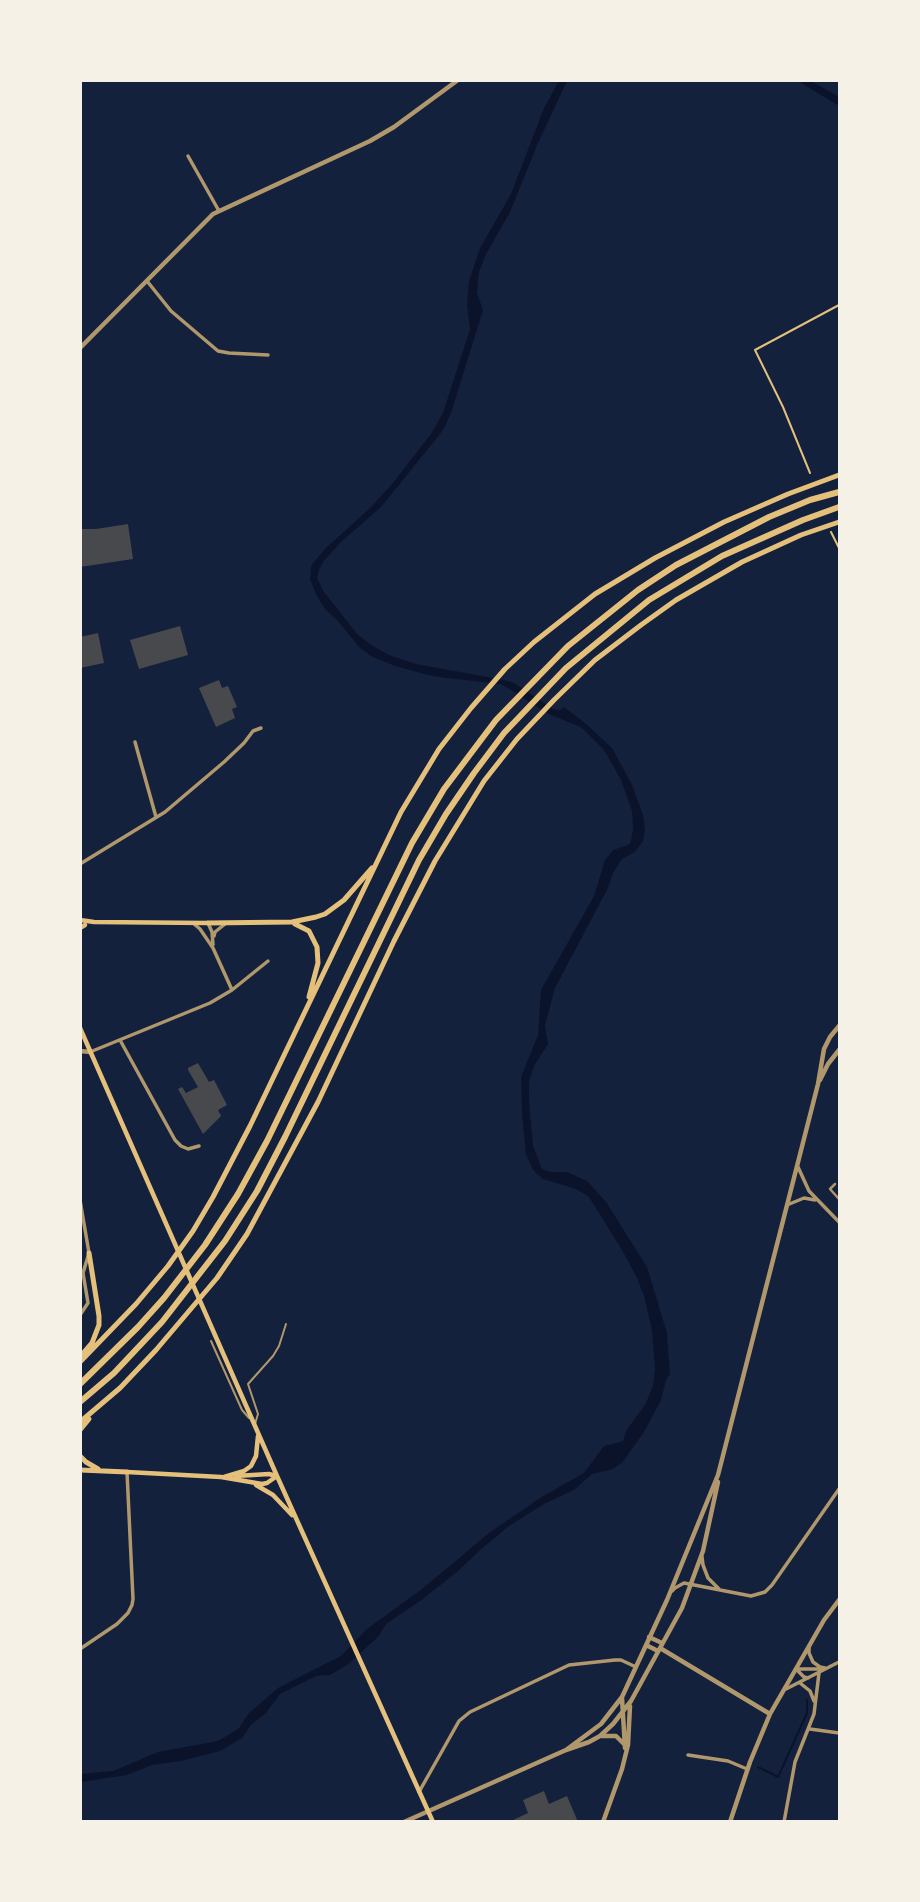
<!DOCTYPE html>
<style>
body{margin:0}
#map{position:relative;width:920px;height:1902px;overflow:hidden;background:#14213d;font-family:Commissioner,sans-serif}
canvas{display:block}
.frame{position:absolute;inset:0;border:82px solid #f6f1e7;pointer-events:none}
</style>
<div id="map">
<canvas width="920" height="1902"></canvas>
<div class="frame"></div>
</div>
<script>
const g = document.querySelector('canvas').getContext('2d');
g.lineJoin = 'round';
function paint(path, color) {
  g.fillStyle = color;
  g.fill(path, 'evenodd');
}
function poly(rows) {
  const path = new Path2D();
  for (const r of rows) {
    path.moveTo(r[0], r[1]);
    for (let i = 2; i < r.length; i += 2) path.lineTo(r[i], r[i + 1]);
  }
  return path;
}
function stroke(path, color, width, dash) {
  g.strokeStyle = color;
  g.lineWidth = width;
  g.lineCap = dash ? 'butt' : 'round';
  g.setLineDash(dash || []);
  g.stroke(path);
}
const water = poly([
 [559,81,567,81,538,143,510,212,486,254,479,272,477,293,483,310,451,413,445,426,440,434,382,506,340,543,323,562,319,570,317,578,324,592,357,634,371,645,389,655,416,664,504,680,514,683,553,709,560,710,564,707,585,723,612,748,632,785,643,815,645,830,643,841,635,852,622,859,613,873,608,888,555,988,545,1025,548,1044,534,1066,529,1082,529,1101,533,1146,542,1169,551,1172,567,1172,587,1181,606,1202,647,1267,667,1333,670,1374,666,1380,661,1400,644,1432,622,1463,613,1469,592,1474,574,1490,544,1504,509,1526,479,1551,458,1571,423,1599,386,1624,378,1637,347,1665,330,1675,316,1676,280,1694,266,1713,251,1725,242,1738,220,1751,181,1761,152,1765,127,1775,81,1782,81,1774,113,1771,158,1752,218,1741,235,1731,239,1728,249,1713,278,1688,341,1656,367,1629,422,1589,489,1533,540,1498,584,1473,604,1446,623,1441,626,1431,645,1405,653,1386,655,1369,652,1330,644,1296,637,1278,622,1250,589,1197,576,1189,543,1179,533,1170,526,1154,522,1114,521,1077,538,1035,541,990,594,896,605,860,613,850,628,845,631,842,633,828,632,811,621,780,604,750,583,729,578,726,549,714,501,684,446,678,428,675,395,666,371,656,360,648,337,620,325,609,317,596,310,579,311,566,314,562,326,548,370,508,392,484,431,434,443,413,470,329,467,306,468,291,469,281,480,248,511,194,544,108],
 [798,81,811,81,839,97,839,106]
]);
const stream = poly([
 [758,1767,778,1777,807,1713,807,1700]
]);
const building = poly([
 [128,524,133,559,80,567,80,529,96,529],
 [180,626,188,655,139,669,130,640],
 [98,633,104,663,80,668,80,637],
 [219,680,222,688,228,686,237,707,232,709,235,718,216,727,199,688],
 [198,1063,209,1082,214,1080,227,1105,218,1110,221,1116,203,1134,178,1089,182,1087,186,1093,198,1087,188,1070,188,1068],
 [544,1791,549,1804,567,1796,578,1822,509,1822,528,1813,523,1800]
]);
const path = poly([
 [810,473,783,407,755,350,839,305],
 [831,532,839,548]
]);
const service = poly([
 [211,1341,242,1410,249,1418],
 [255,1424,258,1414,248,1384,273,1356,279,1346,286,1324]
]);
const pedestrian = poly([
 [835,1184,830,1189,839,1199]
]);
const minor = poly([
 [188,156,219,211],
 [147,281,171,311,218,351,229,353,268,355],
 [135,742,156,817],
 [80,864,165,812,224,762,244,743,253,731,261,728],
 [193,923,200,929,213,948,232,990],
 [208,923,212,932,213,945],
 [214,936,215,932,225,924],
 [120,1040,175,1140,181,1146,188,1149,199,1146],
 [90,1052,210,1003,232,990,268,961],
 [798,1167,809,1191,839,1222],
 [80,1200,89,1253,83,1273,88,1303,80,1315],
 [787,1205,804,1198,815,1200],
 [702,1557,703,1565,708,1578,719,1589],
 [672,1591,675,1588,684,1583,751,1596,765,1592,772,1585,839,1489],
 [809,1646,809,1653,813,1662,820,1667,825,1668],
 [80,1649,117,1624,128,1613,132,1605,133,1599,127,1472],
 [796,1669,822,1669],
 [796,1669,804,1677,808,1678],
 [800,1683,810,1691,814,1701],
 [786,1689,839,1662],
 [810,1729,839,1733],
 [688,1755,728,1761,747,1769],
 [419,1792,459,1721,470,1712,569,1665,615,1660,621,1660,636,1667],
 [784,1822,795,1762,814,1714,819,1673]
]);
const tertiary = poly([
 [80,348,213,214,370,141,394,127,458,80],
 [80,1051,90,1052],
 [820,1080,828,1064,839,1050],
 [649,1637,662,1643],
 [646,1645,658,1651],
 [660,1648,770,1714],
 [622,1698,625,1748],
 [601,1736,616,1736,624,1744],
 [566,1750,601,1724,622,1697,667,1600,718,1475,818,1084,824,1049,830,1037,839,1026],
 [404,1822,566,1750,589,1742,600,1736,613,1724,631,1701,682,1608,703,1551,718,1482],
 [603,1822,622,1769,628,1745,630,1706],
 [730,1822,750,1762,770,1714,824,1620,839,1600]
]);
const secondary = poly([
 [80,920,94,922,208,923],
 [80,928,85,925],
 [80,1028,277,1476,433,1822],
 [127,1472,221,1477,262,1484,267,1483,277,1476],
 [236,1476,269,1474,276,1476],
 [224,1477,244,1471,251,1466,256,1456,258,1436],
 [256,1485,273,1495,292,1515]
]);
const trunk = poly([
 [208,923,292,922,316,917,325,914,344,900,372,868],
 [295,924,309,931,317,947,318,963,309,997],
 [80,1357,92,1343,99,1325,99,1316,89,1253],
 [80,1362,136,1304,168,1266,193,1231,213,1197,250,1126,401,812,439,749,471,708,505,669,534,642,595,594,655,558,724,522,788,494,839,475],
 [80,1422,120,1388,156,1350,217,1278,247,1234,318,1102,394,941,435,861,484,781,517,739,554,700,595,660,641,625,676,600,742,562,801,535,839,522],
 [80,1430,89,1419],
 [80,1456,86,1462,98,1469],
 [80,1470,127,1472]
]);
const motorway = poly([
 [80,1384,138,1327,164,1298,205,1245,238,1194,267,1141,412,843,444,789,496,720,568,646,638,590,676,565,769,517,810,500,839,492],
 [80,1402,114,1373,162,1322,225,1241,257,1191,285,1137,419,860,446,814,474,773,504,733,566,668,649,600,722,556,803,520,839,507]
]);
paint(water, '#0b132b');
stroke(stream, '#0b132b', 2);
paint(building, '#48494c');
stroke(path, '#e5c07b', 2);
stroke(service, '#b1986c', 2);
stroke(pedestrian, '#b1986c', 2.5);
stroke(minor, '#b1986c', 3.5);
stroke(tertiary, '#b1986c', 4.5);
stroke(secondary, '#e5c07b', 4.5);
stroke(trunk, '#e5c07b', 5);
stroke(motorway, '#e5c07b', 6);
</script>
